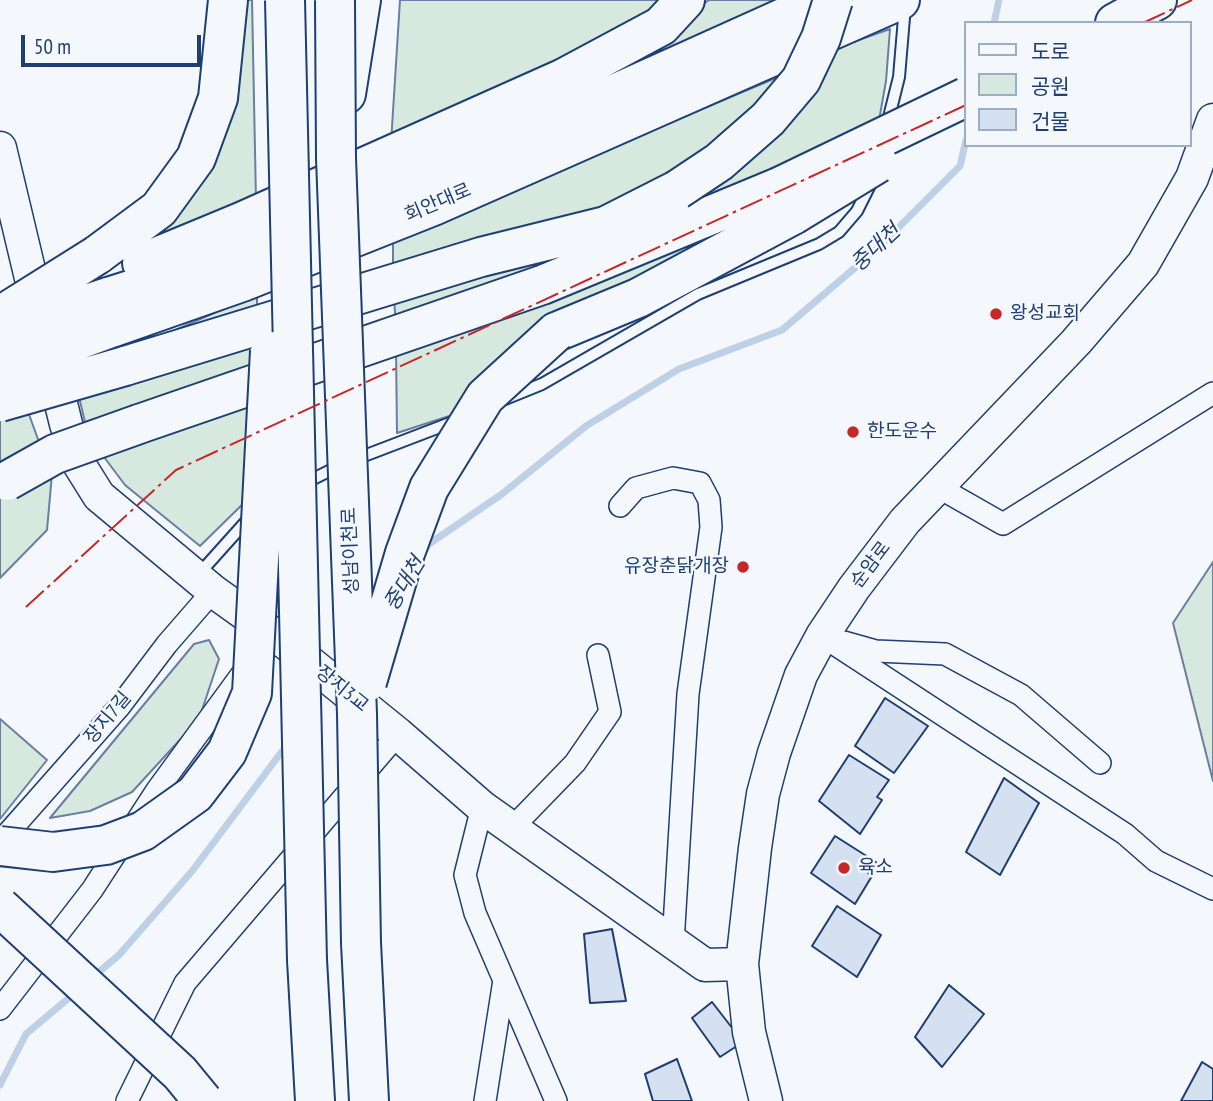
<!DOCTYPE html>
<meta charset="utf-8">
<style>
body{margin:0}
#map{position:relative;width:1213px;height:1101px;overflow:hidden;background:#f4f7fb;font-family:"PT Sans Narrow","Noto Sans KR",sans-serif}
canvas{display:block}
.legend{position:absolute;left:964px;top:21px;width:228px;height:126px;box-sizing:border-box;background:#f4f7fb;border:2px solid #9eadc5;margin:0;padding:9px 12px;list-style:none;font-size:21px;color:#1d3f73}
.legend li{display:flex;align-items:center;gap:14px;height:35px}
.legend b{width:35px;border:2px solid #9eadc5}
.scale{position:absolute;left:21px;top:35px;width:180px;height:32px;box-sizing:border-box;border:4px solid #1d3f73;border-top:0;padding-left:9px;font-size:21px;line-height:24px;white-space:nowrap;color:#1d3f73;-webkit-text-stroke:5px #f4f7fb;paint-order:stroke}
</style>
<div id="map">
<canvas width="1213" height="1101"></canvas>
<ul class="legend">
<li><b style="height:9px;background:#f4f7fb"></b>도로</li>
<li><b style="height:19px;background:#d7e8df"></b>공원</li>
<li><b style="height:19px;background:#d5e0f0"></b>건물</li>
</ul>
<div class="scale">50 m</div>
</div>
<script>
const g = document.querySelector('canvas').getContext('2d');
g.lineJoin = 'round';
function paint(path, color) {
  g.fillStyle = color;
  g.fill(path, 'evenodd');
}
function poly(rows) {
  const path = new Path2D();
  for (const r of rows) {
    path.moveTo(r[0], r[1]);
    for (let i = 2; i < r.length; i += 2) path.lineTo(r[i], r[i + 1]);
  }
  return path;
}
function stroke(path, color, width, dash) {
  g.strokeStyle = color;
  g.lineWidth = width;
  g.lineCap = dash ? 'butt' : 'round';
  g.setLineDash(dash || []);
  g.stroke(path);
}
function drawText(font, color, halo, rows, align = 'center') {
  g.font = font + ' "PT Sans Narrow","Noto Sans KR",sans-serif';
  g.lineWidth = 5;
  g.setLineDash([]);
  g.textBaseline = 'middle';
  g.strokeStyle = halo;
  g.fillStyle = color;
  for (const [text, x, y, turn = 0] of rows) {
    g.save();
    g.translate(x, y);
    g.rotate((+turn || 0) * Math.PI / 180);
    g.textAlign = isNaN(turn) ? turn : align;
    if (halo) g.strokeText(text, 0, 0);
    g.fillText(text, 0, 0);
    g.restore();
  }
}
const green = poly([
 [242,0,252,0,256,200,123,257,190,181,242,0],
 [400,0,667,0,602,46,391,143,400,0],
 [709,0,783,0,703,38,563,93,629,55,709,0],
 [890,29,886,81,878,126,396,330,394,296,606,236,833,49,890,29],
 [783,75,750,120,651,193,393,276,393,239,783,75],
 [755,213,477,407,397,433,396,349,755,213],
 [257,294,257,315,146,343,257,294],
 [256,337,256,370,85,422,78,393,256,337],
 [256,396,252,495,200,546,125,485,101,453,256,396],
 [27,409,39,442,0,462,0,417,27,409],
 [52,474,47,530,0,578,0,499,24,484,52,474],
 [1213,562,1213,781,1173,623,1213,562],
 [209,640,219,659,199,719,132,792,90,811,50,818,194,644,209,640],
 [0,719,47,760,0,819,0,719]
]);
const stream = poly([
 [994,23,999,0],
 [425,550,429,544,502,494,586,426,679,369,782,330,877,249,960,166,966,140],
 [93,977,119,955,193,870,289,742],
 [0,1085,26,1034,76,992]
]);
const building = poly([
 [885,698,928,726,894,773,855,746,885,698],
 [849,755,889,780,877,797,882,800,860,834,819,801,849,755],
 [1004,778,1039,803,1000,875,966,852,1004,778],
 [835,836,876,862,868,873,872,876,855,904,811,873,835,836],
 [837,906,881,935,857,977,812,946,837,906],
 [612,929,626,1001,590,1003,584,934,612,929],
 [949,985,984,1014,942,1067,915,1037,949,985],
 [712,1002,743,1042,720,1057,692,1018,712,1002],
 [677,1059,692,1101,653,1101,645,1074,677,1059],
 [1202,1062,1213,1069,1213,1101,1181,1101,1202,1062]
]);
const lane = poly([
 [887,125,899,77,905,6],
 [505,399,542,384,698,294,819,244,839,232,857,211,872,181],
 [356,459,458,420],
 [305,483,341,465],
 [198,575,250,517]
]);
const street = poly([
 [938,487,1003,524,1213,393],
 [620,506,636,488,673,478,700,483,709,500,711,527,688,694,673,943],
 [822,636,1125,834,1156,861,1213,889],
 [844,642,876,651,945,654,1021,695,1100,763],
 [482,807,465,875,475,913,556,1101],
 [512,828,575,763,610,712,598,655],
 [0,842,120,706,167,644,213,591],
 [0,1009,92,890,157,790,250,663],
 [127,1101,185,983,398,734],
 [485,1101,504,980]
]);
const secondary = poly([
 [0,148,40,316],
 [51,363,66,424,79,464,99,496,213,591,287,644,398,734,482,807,705,965,742,964],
 [766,1101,749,1032,742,964,755,848,763,794,774,753,801,675,822,636,854,588,905,521,1076,342,1143,264,1192,178,1213,120]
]);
const highway = poly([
 [1115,23,1157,0],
 [346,94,361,0],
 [97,255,159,209,196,158,218,98,228,0],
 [142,263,241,222,564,78,661,26,685,0],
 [108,297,212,264,443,171,823,0],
 [111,328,242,282,433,206,900,0],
 [556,332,638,298,793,215],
 [125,366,481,257,606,226,677,190],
 [139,424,542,285,779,187],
 [361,943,369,1101],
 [307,960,315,1101]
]);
const highwayBridge = poly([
 [285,0,307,960],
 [335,0,336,158,357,714,361,943],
 [779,187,966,97],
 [677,190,719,162,768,119,801,80,821,38,833,0],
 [793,215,878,163],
 [0,316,97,255],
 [3,332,108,297],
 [0,369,111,328],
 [0,402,125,366],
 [7,481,55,454,139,424],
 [367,682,405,553,429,488,485,397,556,332],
 [0,846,53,852,106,845,143,831,195,794,227,752,252,693,270,351],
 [0,907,180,1073,203,1101]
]);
const power = poly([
 [1143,23,1192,0],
 [26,607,176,470,966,105]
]);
const markers = [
 [996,314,7,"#c62828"],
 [853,432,7,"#c62828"],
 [743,567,7,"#c62828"],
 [844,868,7,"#c62828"]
];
const streetNames = [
 ["회안대로",438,203,-23],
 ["성남이천로",351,551,-92],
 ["순암로",871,565,-53],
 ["장지3교",342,689,39],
 ["장지7길",108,718,-50]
];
const poiNames = [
 ["왕성교회",1010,314],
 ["한도운수",867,432],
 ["유장춘닭개장",729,567,"right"],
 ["육소",858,868]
];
const waterNames = [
 ["중대천",876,248,-43],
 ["중대천",405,584,-59]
];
paint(green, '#d7e8df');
stroke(green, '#687fa3', 2);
stroke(stream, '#bed0e5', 7);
paint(building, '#d5e0f0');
stroke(building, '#1d3f73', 2);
stroke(lane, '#1d3f73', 14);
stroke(street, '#1d3f73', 24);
stroke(secondary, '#1d3f73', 35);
stroke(highway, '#1d3f73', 42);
stroke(lane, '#f4f7fb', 10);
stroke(street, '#f4f7fb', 21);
stroke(secondary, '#f4f7fb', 32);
stroke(highway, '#f4f7fb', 38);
stroke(highwayBridge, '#1d3f73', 42, []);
stroke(highwayBridge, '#f4f7fb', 38);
stroke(power, '#c62828', 2, [24, 5, 3.5, 5]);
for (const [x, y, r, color] of markers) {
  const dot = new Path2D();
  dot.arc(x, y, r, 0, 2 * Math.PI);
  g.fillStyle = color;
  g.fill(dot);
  stroke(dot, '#f4f7fb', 2.5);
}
drawText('19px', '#1d3f73', '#f4f7fb', streetNames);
drawText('19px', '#1d3f73', '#f4f7fb', poiNames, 'left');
drawText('italic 21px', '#1d3f73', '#f4f7fb', waterNames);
</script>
